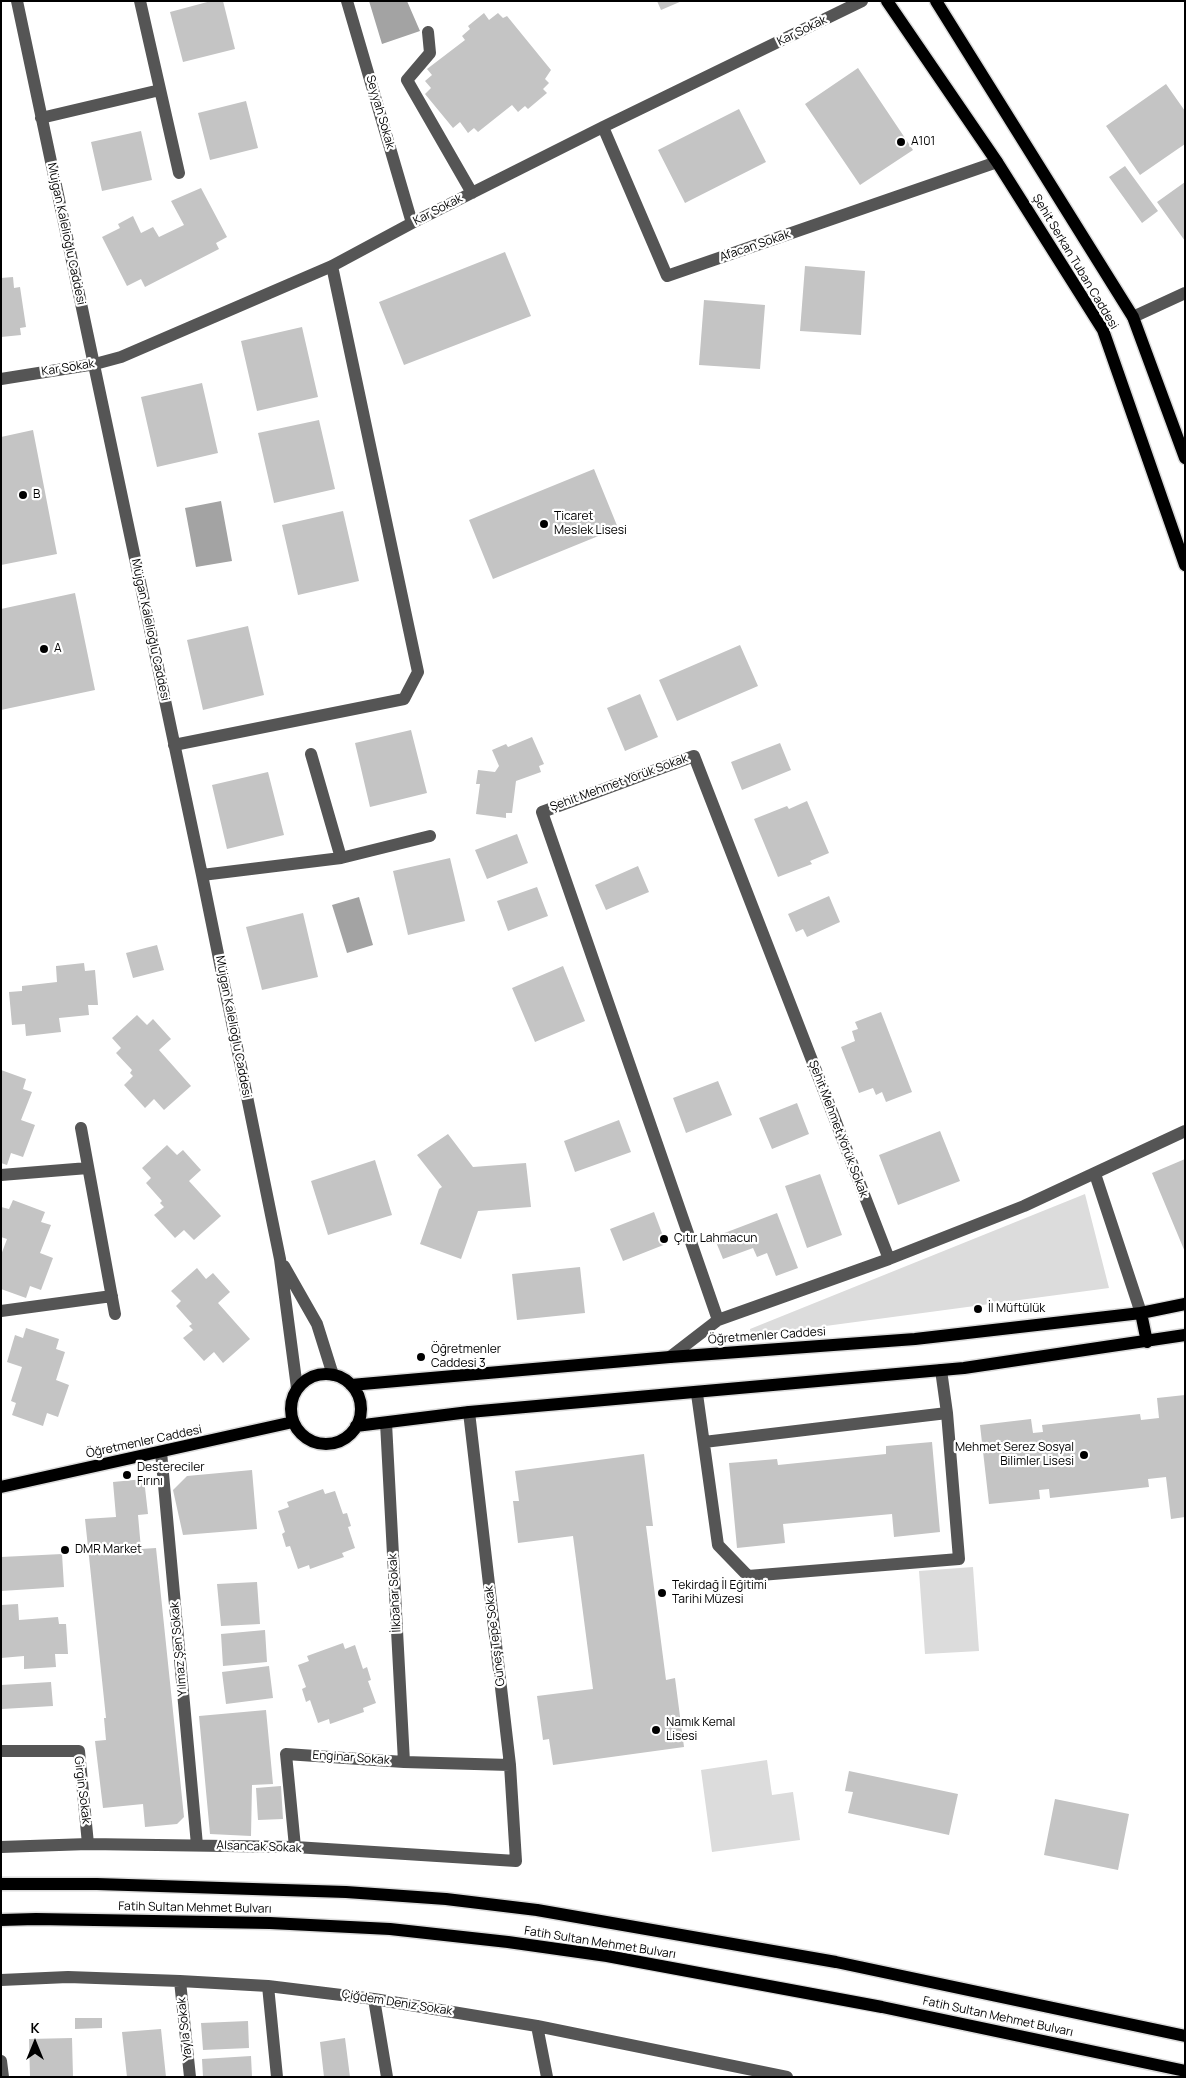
<!DOCTYPE html>
<meta charset="utf-8">
<style>
body{margin:0}
#map{position:relative;width:1186px;height:2078px;overflow:hidden;background:#fff;font-family:Manrope,sans-serif}
canvas{display:block}
.frame{position:absolute;inset:0;border:2px solid #000;pointer-events:none}
.north{position:absolute;left:10px;top:2018px;width:50px;height:50px;-webkit-text-stroke:4px #fff;paint-order:stroke;rotate:0deg;font-size:14px;font-weight:700;line-height:20px;text-align:center;color:#000}
.north::after{content:'';display:block;margin:auto;width:18px;height:22px;background:#000;clip-path:polygon(50% 0,100% 100%,50% 72%,0 100%)}
</style>
<div id="map">
<canvas width="1186" height="2078"></canvas>
<div class="frame"></div>
<div class="north">K</div>
</div>
<script>
const g = document.querySelector('canvas').getContext('2d');
g.lineJoin = 'round';
function paint(path, color) {
  g.fillStyle = color;
  g.fill(path, 'evenodd');
}
function poly(rows) {
  const path = new Path2D();
  for (const r of rows) {
    if (r.length === 3) {
      path.moveTo(r[0] + r[2], r[1]);
      path.arc(r[0], r[1], r[2], 0, 2 * Math.PI);
      continue;
    }
    path.moveTo(r[0], r[1]);
    for (let i = 2; i < r.length; i += 2) path.lineTo(r[i], r[i + 1]);
  }
  return path;
}
function stroke(path, color, width, dash) {
  g.strokeStyle = color;
  g.lineWidth = width;
  g.lineCap = dash ? 'butt' : 'round';
  g.setLineDash(dash || []);
  g.stroke(path);
}
function drawText(font, color, halo, rows, align = 'center') {
  g.font = font + ' Manrope,sans-serif';
  g.lineWidth = 4.5;
  g.setLineDash([]);
  g.textBaseline = 'middle';
  g.strokeStyle = halo;
  g.fillStyle = color;
  for (const [text, x, y, turn = 0] of rows) {
    g.save();
    g.translate(x, y);
    g.rotate((+turn || 0) * Math.PI / 180);
    g.textAlign = isNaN(turn) ? turn : align;
    if (halo) g.strokeText(text, 0, 0);
    g.fillText(text, 0, 0);
    g.restore();
  }
}
const green = poly([
 [1085,1194,1109,1288,751,1336,750,1329],
 [973,1567,979,1651,925,1654,919,1571],
 [767,1760,772,1795,793,1792,800,1840,712,1852,701,1770]
]);
const water = poly([
 [369,1,407,1,420,31,382,44],
 [221,501,232,561,196,567,185,508],
 [359,897,373,945,347,953,332,905]
]);
const building = poly([
 [211,1,223,1,235,49,183,62,170,12],
 [657,1,682,1,661,10],
 [484,13,489,20,498,13,503,18,507,16,551,70,545,79,549,83,543,89,547,93,528,109,525,106,518,112,512,105,478,132,474,128,468,133,460,122,453,128,425,94,431,88,425,81,432,75,427,69,465,40,462,36,470,29,468,26],
 [858,68,913,150,860,185,805,104],
 [1166,84,1185,111,1185,144,1140,175,1106,126],
 [246,101,258,148,210,160,198,113],
 [739,109,766,162,685,203,658,150],
 [141,131,152,180,102,191,91,142],
 [1125,166,1158,211,1142,223,1109,177],
 [1185,182,1185,241,1157,202],
 [201,188,227,237,216,243,219,249,145,287,141,279,127,286,102,237,120,228,118,224,133,216,141,233,153,227,159,237,184,225,171,201],
 [505,252,531,316,404,365,379,302],
 [805,266,865,271,861,335,800,331],
 [13,277,14,288,20,287,26,327,20,328,21,335,1,337,1,278],
 [704,300,765,305,760,369,699,365],
 [302,327,318,397,257,411,241,341],
 [202,383,218,453,157,467,141,397],
 [319,420,335,489,274,503,258,433],
 [33,430,57,554,1,565,1,437],
 [594,469,618,528,493,579,469,520],
 [343,511,359,581,298,595,282,525],
 [75,593,95,690,1,710,1,609],
 [248,626,264,695,203,710,187,640],
 [740,645,758,686,677,721,659,680],
 [640,694,658,737,625,751,607,708],
 [411,730,427,793,370,807,355,743],
 [532,737,544,764,539,766,541,772,516,781,512,813,506,813,506,818,476,814,480,784,476,784,478,770,495,772,499,766,492,750,506,744,508,747],
 [780,743,791,770,742,790,731,762],
 [268,772,284,835,227,849,212,785],
 [807,801,829,853,810,861,812,864,778,877,754,819,787,806,789,809],
 [517,834,528,863,487,879,475,850],
 [450,858,465,921,408,935,393,871],
 [638,866,649,892,606,910,595,885],
 [537,887,548,916,508,931,497,901],
 [829,896,840,922,807,937,803,929,796,932,788,914],
 [303,913,318,977,262,990,246,927],
 [157,945,164,970,133,978,126,953],
 [84,963,85,971,95,970,98,1005,88,1005,89,1015,59,1018,61,1032,26,1036,25,1024,12,1025,9,992,22,991,22,986,57,982,56,966],
 [563,966,585,1021,535,1042,512,988],
 [881,1012,912,1092,886,1102,882,1092,876,1095,873,1088,859,1093,841,1047,855,1041,852,1031,858,1029,855,1022],
 [137,1015,147,1025,153,1019,171,1039,159,1050,191,1086,164,1110,154,1099,145,1108,124,1085,133,1076,130,1073,132,1070,116,1053,121,1048,112,1038],
 [1,1070,26,1079,23,1089,32,1092,21,1120,35,1125,23,1157,11,1153,7,1165,1,1163],
 [718,1081,732,1115,686,1133,673,1098],
 [797,1103,809,1134,772,1149,759,1118],
 [619,1120,631,1152,575,1172,564,1141],
 [940,1131,960,1181,898,1205,879,1155],
 [448,1134,473,1167,526,1163,531,1207,478,1211,461,1259,420,1244,439,1189,442,1187,417,1155],
 [167,1145,177,1155,183,1150,201,1170,189,1181,221,1216,194,1240,184,1230,175,1238,154,1215,164,1207,160,1203,162,1201,146,1183,151,1178,142,1168],
 [1185,1159,1185,1252,1152,1173],
 [375,1160,392,1215,328,1235,311,1181],
 [820,1174,842,1235,807,1248,785,1186],
 [13,1200,45,1212,41,1222,51,1225,40,1253,53,1258,41,1290,30,1286,26,1298,1,1289,1,1255,7,1239,1,1237,1,1207,9,1209],
 [654,1212,666,1244,623,1261,610,1229],
 [777,1213,798,1268,776,1276,767,1253,757,1257,753,1248,723,1259,714,1237],
 [580,1267,585,1313,517,1320,512,1274],
 [197,1268,206,1279,213,1273,230,1292,218,1303,250,1339,223,1363,214,1352,204,1361,183,1338,193,1330,189,1326,192,1324,176,1306,181,1301,171,1291],
 [26,1328,59,1339,56,1349,65,1352,56,1380,69,1385,58,1417,47,1413,43,1426,12,1415,16,1403,11,1401,22,1367,7,1362,15,1335,23,1338],
 [1185,1395,1185,1517,1171,1519,1166,1477,1148,1479,1149,1487,1050,1498,1049,1489,1039,1490,1040,1499,989,1504,980,1425,1031,1419,1033,1433,1043,1432,1042,1425,1140,1414,1141,1420,1159,1418,1157,1398],
 [932,1442,940,1532,894,1537,892,1514,783,1524,785,1543,737,1548,729,1463,777,1459,778,1465,886,1454,886,1446],
 [644,1454,653,1526,646,1526,666,1680,675,1678,684,1747,553,1765,549,1739,543,1740,537,1696,593,1689,573,1536,518,1543,513,1501,519,1501,515,1471],
 [252,1470,257,1529,183,1535,173,1490,187,1476],
 [144,1479,148,1514,138,1515,141,1549,156,1548,184,1817,177,1824,145,1827,143,1804,103,1808,95,1741,106,1740,104,1718,106,1718,85,1519,116,1517,113,1482],
 [323,1489,325,1494,335,1491,343,1514,347,1513,351,1526,348,1527,355,1548,342,1553,344,1557,310,1569,309,1565,298,1569,290,1546,286,1547,282,1534,285,1532,278,1511,289,1507,287,1502],
 [62,1554,64,1587,1,1591,1,1557],
 [257,1582,260,1624,221,1626,217,1584],
 [18,1604,19,1620,58,1617,59,1624,66,1624,68,1654,55,1654,56,1667,24,1669,24,1656,1,1658,1,1605],
 [265,1630,267,1662,223,1666,221,1634],
 [343,1643,345,1649,355,1645,363,1669,367,1667,371,1680,368,1681,376,1703,363,1708,364,1712,330,1724,329,1719,318,1723,310,1700,306,1702,302,1689,306,1687,298,1665,309,1661,307,1656],
 [269,1666,273,1698,226,1704,222,1672],
 [51,1682,53,1706,2,1709,1,1685],
 [266,1710,273,1784,252,1785,251,1836,210,1834,199,1716],
 [849,1771,958,1794,949,1835,848,1813,853,1792,845,1791],
 [281,1786,283,1819,258,1820,256,1788],
 [1055,1799,1129,1814,1118,1870,1044,1855],
 [75,2018,102,2018,102,2028,75,2029],
 [248,2021,249,2048,203,2050,201,2023],
 [161,2029,166,2077,127,2077,122,2032],
 [72,2038,73,2077,30,2077,29,2039],
 [345,2038,350,2077,324,2077,320,2042],
 [251,2056,252,2077,203,2077,202,2059]
]);
const minor = poly([
 [17,1,202,875,280,1259,297,1388],
 [140,1,179,173],
 [347,1,412,223],
 [428,32,430,53,407,80,472,193],
 [41,118,160,90],
 [603,127,667,276,997,162],
 [1133,317,1185,293],
 [1,379,95,364,121,357,332,266,412,223,603,127,862,1],
 [174,745,404,699,418,672,332,266],
 [311,754,341,858],
 [202,875,341,858,430,836],
 [81,1128,115,1314],
 [1095,1174,1141,1313],
 [1,1175,88,1168],
 [284,1266,317,1324,333,1375],
 [1,1311,112,1296],
 [718,1320,542,812,694,756,889,1259],
 [670,1357,718,1320,889,1259,1024,1206,1185,1131],
 [697,1394,718,1545,748,1576,959,1559,947,1413,941,1370],
 [386,1423,404,1762],
 [704,1442,947,1413],
 [161,1452,197,1845],
 [1,1751,79,1751,88,1844],
 [1,1847,88,1844,295,1847,516,1861,510,1765,469,1412],
 [295,1847,286,1754,404,1762,510,1765],
 [1,1980,68,1977,180,1981,268,1986,374,1999,537,2026,787,2077],
 [180,1981,190,2077],
 [268,1986,277,2077],
 [374,1999,387,2077],
 [537,2026,547,2077],
 [1,2061,3,2077]
]);
const major = poly([
 [887,1,997,162,1103,330,1185,565],
 [936,1,1133,317,1185,458],
 [1141,1313,1147,1342],
 [326,1409,35],
 [351,1385,670,1357,915,1339,1141,1313,1185,1304],
 [356,1426,469,1412,964,1368,1185,1335],
 [1,1487,293,1422],
 [1,1884,97,1884,346,1892,446,1899,537,1910,836,1962,1185,2036],
 [1,1920,36,1919,270,1923,390,1929,508,1942,607,1956,882,2007,1185,2071]
]);
const markers = [
 [901,142,5,"#000"],
 [23,495,5,"#000"],
 [544,524,5,"#000"],
 [44,649,5,"#000"],
 [664,1239,5,"#000"],
 [978,1309,5,"#000"],
 [421,1357,5,"#000"],
 [1084,1455,5,"#000"],
 [127,1475,5,"#000"],
 [65,1550,5,"#000"],
 [662,1593,5,"#000"],
 [656,1730,5,"#000"]
];
const streetNames = [
 ["Kar Sokak",802,31,-26],
 ["Seyyah Sokak",380,112,74],
 ["Kar Sokak",438,210,-27],
 ["Müjgan Kalelioğlu Caddesi",66,234,78],
 ["Afacan Sokak",755,246,-19],
 ["Şehit Serkan Tuban Caddesi",1075,262,59],
 ["Kar Sokak",68,368,-9],
 ["Müjgan Kalelioğlu Caddesi",150,630,78],
 ["Şehit Mehmet Yörük Sokak",619,783,-20],
 ["Müjgan Kalelioğlu Caddesi",233,1027,79],
 ["Şehit Mehmet Yörük Sokak",838,1129,69],
 ["Öğretmenler Caddesi",767,1336,-4],
 ["Öğretmenler Caddesi",144,1442,-12],
 ["İlkbahar Sokak",395,1593,-93],
 ["Güneş Tepe Sokak",495,1636,-97],
 ["Yılmaz Şen Sokak",179,1649,-95],
 ["Enginar Sokak",351,1758,4],
 ["Girgin Sokak",82,1790,83],
 ["Alsancak Sokak",259,1847,2],
 ["Fatih Sultan Mehmet Bulvarı",195,1908,1],
 ["Fatih Sultan Mehmet Bulvarı",600,1943,9],
 ["Çiğdem Deniz Sokak",397,2003,9],
 ["Fatih Sultan Mehmet Bulvarı",998,2017,12],
 ["Yayla Sokak",185,2029,-96]
];
const poiNames = [
 ["A101",911,142],
 ["B",33,495],
 ["Ticaret",554,517],
 ["Meslek Lisesi",554,531],
 ["A",54,649],
 ["Çıtır Lahmacun",674,1239],
 ["İl Müftülük",988,1309],
 ["Öğretmenler",431,1350],
 ["Caddesi 3",431,1364],
 ["Mehmet Serez Sosyal",1074,1448,"right"],
 ["Bilimler Lisesi",1074,1462,"right"],
 ["Destereciler",137,1468],
 ["Fırını",137,1482],
 ["DMR Market",75,1550],
 ["Tekirdağ İl Eğitimi",672,1586],
 ["Tarihi Müzesi",672,1600],
 ["Namık Kemal",666,1723],
 ["Lisesi",666,1737]
];
paint(green, '#dcdcdc');
paint(water, '#a3a3a3');
paint(building, '#c4c4c4');
stroke(major, '#dbdbdb', 15);
stroke(minor, '#555', 12);
stroke(major, '#000', 12);
for (const [x, y, r, color] of markers) {
  const dot = new Path2D();
  dot.arc(x, y, r, 0, 2 * Math.PI);
  g.fillStyle = color;
  g.fill(dot);
  stroke(dot, '#fff', 2);
}
drawText('12px', '#000', '#fff', streetNames);
drawText('12px', '#000', '#fff', poiNames, 'left');
</script>
